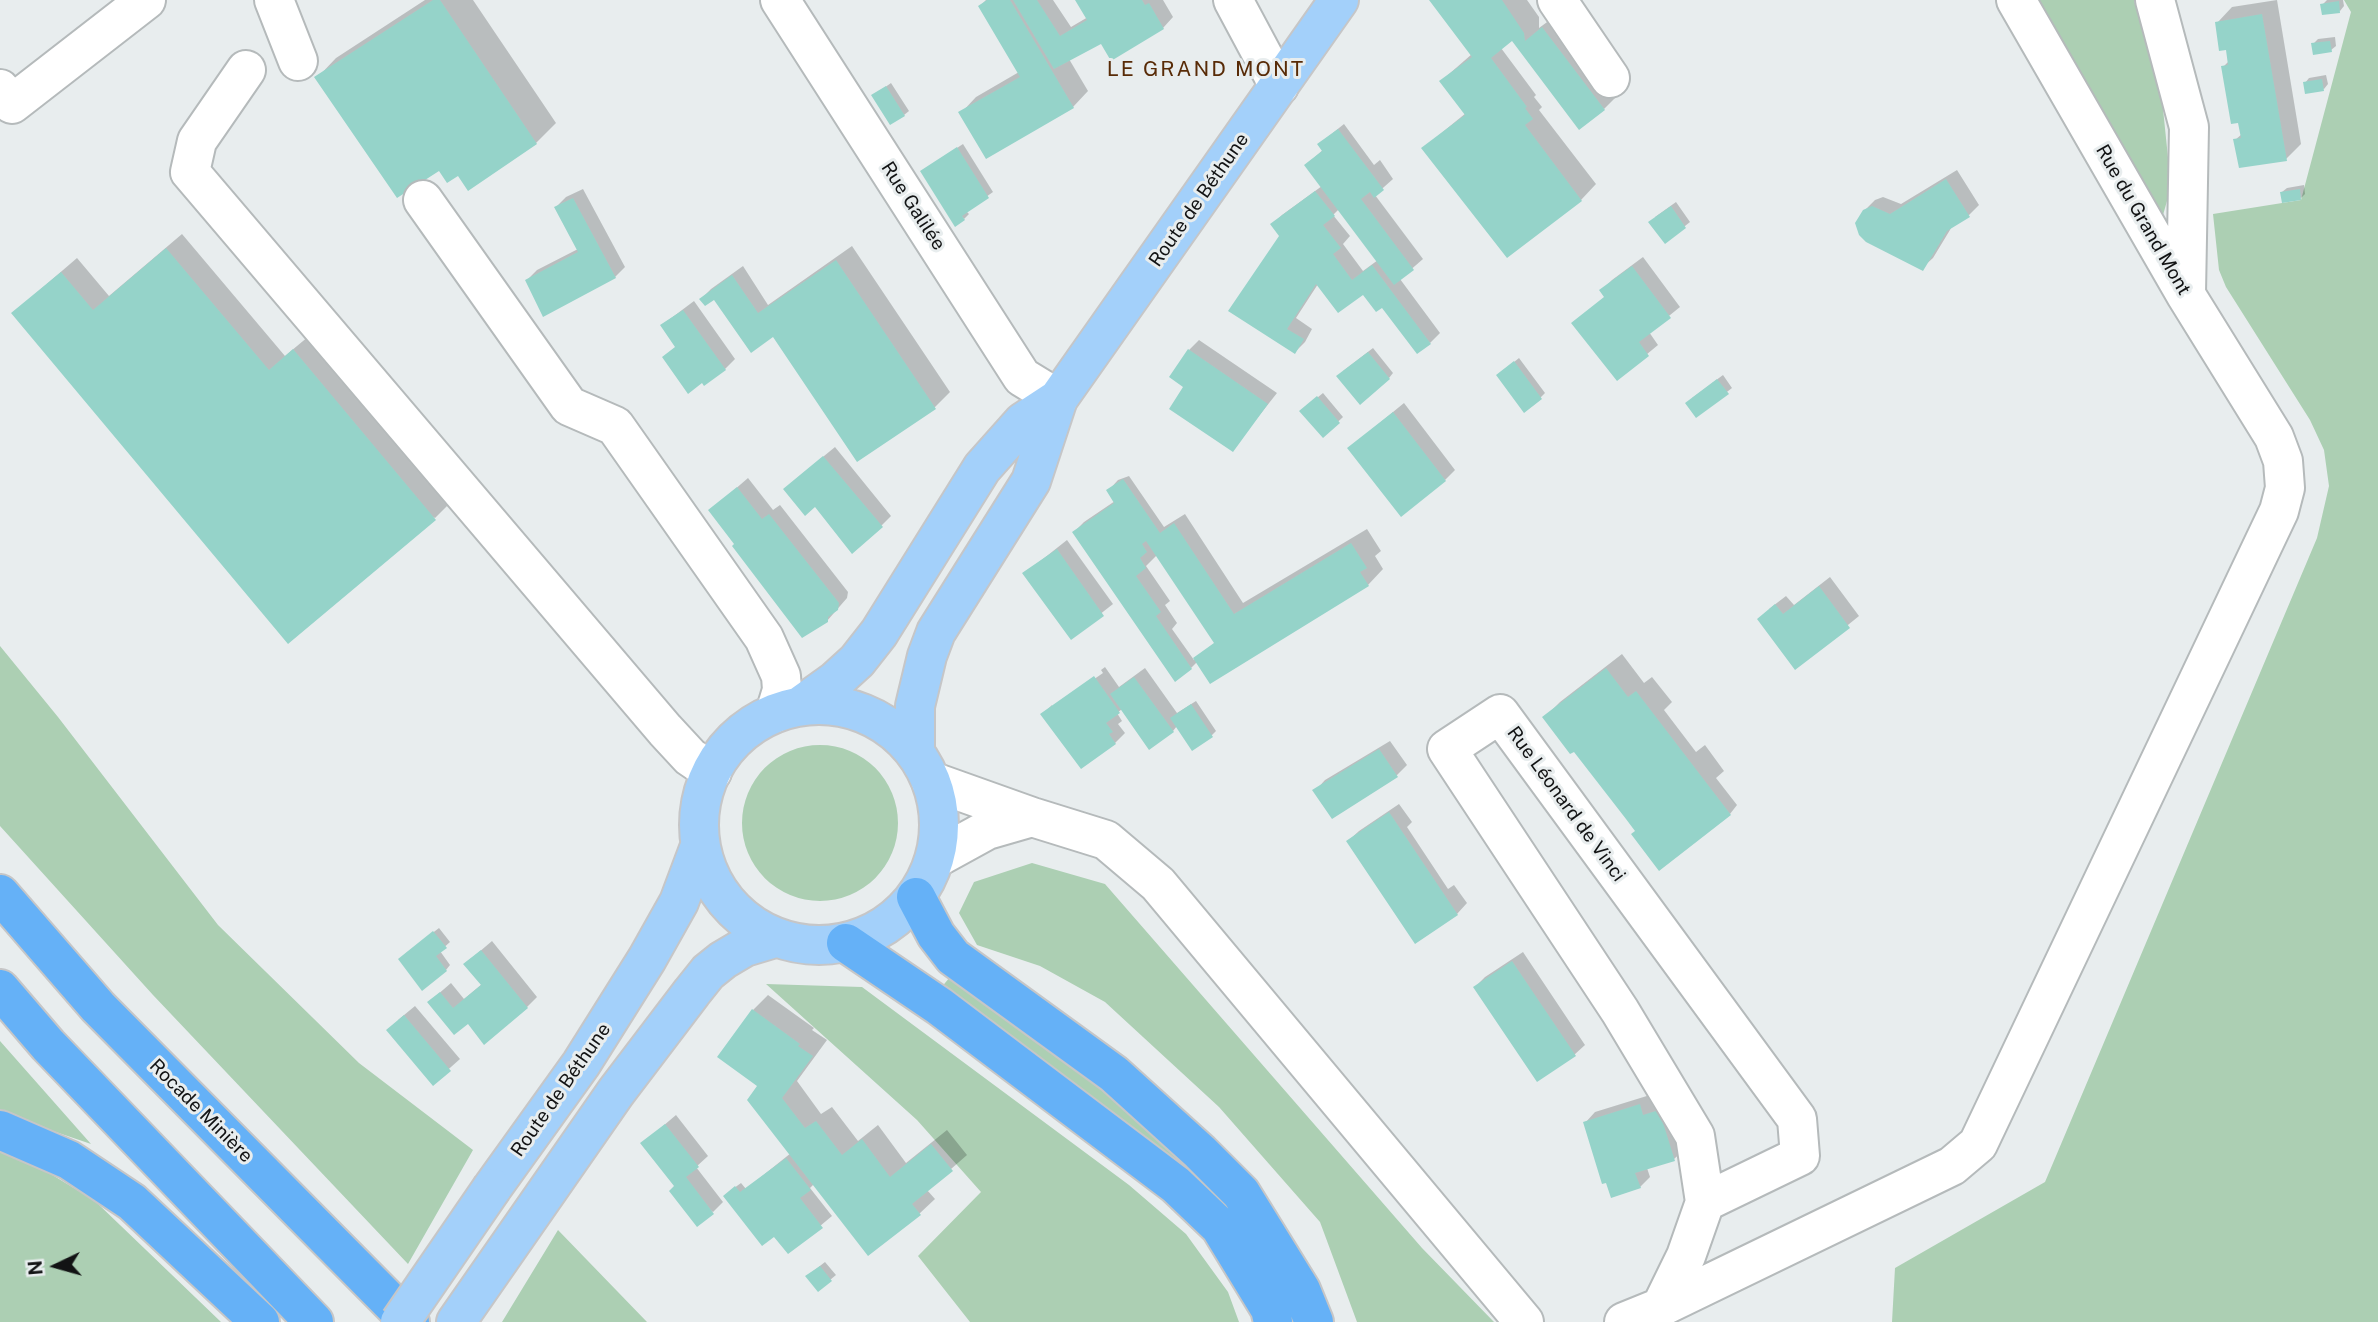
<!DOCTYPE html>
<meta charset="utf-8">
<style>
body{margin:0}
#map{position:relative;width:2378px;height:1322px;overflow:hidden;background:#e8edee;font-family:"Public Sans",sans-serif}
canvas{display:block}
.north{position:absolute;left:21px;top:1231px;width:70px;height:70px;-webkit-text-stroke:5px #e8edee;paint-order:stroke;rotate:265deg;font-size:19px;font-weight:700;line-height:28px;text-align:center;color:#121314}
.north::after{content:'';display:block;margin:auto;width:24px;height:32px;background:#121314;clip-path:polygon(50% 0,100% 100%,50% 72%,0 100%)}
</style>
<div id="map">
<canvas width="2378" height="1322"></canvas>
<div class="north">N</div>
</div>
<script>
const g = document.querySelector('canvas').getContext('2d');
g.lineJoin = 'round';
function paint(path, color) {
  g.fillStyle = color;
  g.fill(path, 'evenodd');
}
function poly(rows) {
  const path = new Path2D();
  for (const r of rows) {
    if (r.length === 3) {
      path.moveTo(r[0] + r[2], r[1]);
      path.arc(r[0], r[1], r[2], 0, 2 * Math.PI);
      continue;
    }
    path.moveTo(r[0], r[1]);
    for (let i = 2; i < r.length; i += 2) path.lineTo(r[i], r[i + 1]);
  }
  return path;
}
function stroke(path, color, width, dash) {
  g.strokeStyle = color;
  g.lineWidth = width;
  g.lineCap = dash ? 'butt' : 'round';
  g.setLineDash(dash || []);
  g.stroke(path);
}
function drawText(font, color, halo, rows, align = 'center') {
  g.font = font + ' "Public Sans",sans-serif';
  g.lineWidth = 6;
  g.setLineDash([]);
  g.textBaseline = 'middle';
  g.strokeStyle = halo;
  g.fillStyle = color;
  for (const [text, x, y, turn = 0] of rows) {
    g.save();
    g.translate(x, y);
    g.rotate((+turn || 0) * Math.PI / 180);
    g.textAlign = isNaN(turn) ? turn : align;
    if (halo) g.strokeText(text, 0, 0);
    g.fillText(text, 0, 0);
    g.restore();
  }
}
const green = poly([
 [2030,0,2134,0,2162,99,2171,187,2161,222],
 [2344,0,2378,0,2378,1322,1892,1322,1895,1268,2045,1182,2317,538,2329,486,2324,450,2310,420,2226,287,2219,270,2213,214,2301,200,2351,12],
 [0,646,58,717,218,925,359,1063,473,1150,408,1264,153,995,0,826],
 [820,823,78],
 [1032,863,1105,884,1422,1248,1494,1322,1357,1322,1320,1222,1219,1107,1105,1002,1040,966,977,945,959,913,974,882],
 [955,971,1096,1073,1216,1189,1211,1194,940,989],
 [766,984,862,987,1129,1185,1186,1234,1228,1292,1239,1322,970,1322,918,1256,981,1192,917,1120],
 [0,1041,91,1144,0,1113],
 [0,1152,23,1157,95,1201,221,1322,0,1322],
 [558,1230,647,1322,502,1322]
]);
const shadow = poly([
 [425,0,473,0,556,123,536,143,469,188,458,173,317,78,336,58],
 [986,0,1053,0,1071,27,1088,17,1078,0,1163,0,1173,17,1163,28,1112,59,1102,41,1069,59,1088,91,1073,107,961,113,976,97,1019,72,980,6],
 [1431,0,1527,0,1539,17,1539,28,1558,14,1619,94,1604,109,1512,39,1501,48,1536,95,1534,97,1542,107,1539,110,1596,184,1581,200,1507,255,1423,148,1466,113,1441,81,1472,54],
 [2277,0,2301,144,2286,159,2235,140,2242,134,2223,67,2229,61,2227,48,2217,23,2232,7],
 [2327,0,2343,0,2344,6,2340,11,2322,5],
 [2335,37,2336,46,2331,50,2313,44,2318,39],
 [2326,75,2328,84,2324,89,2305,83,2309,78],
 [891,83,909,111,904,115,874,95],
 [1344,124,1374,165,1380,160,1393,179,1375,195,1423,259,1400,279,1440,333,1430,343,1363,293,1318,284,1296,318,1312,329,1305,342,1295,352,1231,311,1281,236,1272,225,1282,215,1322,186,1306,165,1324,149,1319,144],
 [1339,209,1378,260,1363,271,1343,244,1350,236,1333,215],
 [963,144,993,192,966,211,969,214,964,219,922,171],
 [1957,170,1979,205,1969,215,1953,225,1933,258,1922,268,1864,211,1875,200,1883,197,1901,204],
 [2304,185,2305,194,2301,198,2282,192,2287,188],
 [583,189,625,267,615,277,527,280,537,270,578,249,556,207,566,197],
 [1676,202,1690,222,1665,242,1655,217],
 [182,234,285,356,309,336,450,503,435,518,13,313,77,258,109,296],
 [852,246,950,392,935,407,858,460,774,334,714,297,701,299,711,289,743,266,768,305],
 [1643,257,1680,307,1649,332,1658,345,1617,379,1574,323,1606,296,1602,290,1612,280],
 [694,301,735,359,725,369,702,380,662,325],
 [1199,340,1277,393,1232,450,1186,386,1189,350],
 [1373,348,1393,373,1389,378,1343,371],
 [1519,358,1545,393,1540,398,1503,371],
 [1723,375,1732,388,1697,415,1692,398],
 [1323,393,1343,417,1323,436,1306,407],
 [1404,403,1455,470,1445,480,1349,448],
 [835,447,891,516,881,526,796,479],
 [1129,476,1164,527,1185,514,1243,603,1367,529,1381,551,1375,556,1383,569,1368,585,1197,662,1191,668,1074,532,1084,522,1115,501,1108,491,1118,480],
 [1157,555,1216,642,1194,660,1172,629,1177,623,1165,605,1170,601,1146,566],
 [748,478,773,510,780,505,848,592,847,598,827,621,711,510],
 [1067,540,1113,604,1071,637,1024,574],
 [1830,577,1859,616,1795,668,1769,609,1786,596,1794,605],
 [1622,654,1644,683,1652,677,1672,702,1664,710,1696,752,1705,745,1724,771,1716,778,1737,805,1730,814,1637,831,1575,749,1544,718,1560,702],
 [1105,667,1119,687,1145,668,1177,713,1196,701,1216,731,1211,736,1177,726,1173,731,1122,709,1117,713,1122,721,1118,724,1125,733,1115,743,1043,714,1052,705,1052,708,1103,673,1101,670],
 [1390,741,1407,765,1397,775,1332,817,1315,791,1325,780],
 [1399,804,1412,822,1407,827,1448,889,1454,885,1467,903,1457,914,1348,841,1359,831],
 [439,928,450,942,440,951,450,965,446,970,405,954],
 [492,941,537,997,527,1007,468,1022,429,1002,451,983,464,999,482,984,465,964],
 [1523,952,1585,1045,1574,1055,1475,987,1485,977],
 [768,995,814,1028,812,1030,827,1040,797,1081,821,1114,832,1107,858,1141,878,1125,906,1163,947,1130,967,1155,927,1190,935,1199,919,1214,814,1184,810,1188,832,1216,789,1252,730,1191,741,1183,746,1189,791,1153,760,1085,753,1010],
 [415,1006,460,1059,433,1083,398,1020],
 [1650,1095,1653,1106,1669,1101,1685,1149,1674,1159,1647,1168,1650,1177,1640,1187,1585,1123,1595,1112],
 [676,1115,708,1156,696,1167,723,1202,713,1212,676,1186,643,1143],
 [825,1262,836,1275,818,1290,812,1272]
]);
const building = poly([
 [433,0,440,0,537,144,468,191,458,176,447,183,439,171,397,198,314,77],
 [987,0,1010,0,1074,108,986,159,958,112,1020,77,978,6],
 [1013,0,1037,0,1060,36,1087,20,1075,0,1142,0,1145,5,1149,3,1164,29,1111,61,1101,44,1054,69],
 [1429,0,1502,0,1524,33,1525,41,1542,27,1605,110,1579,130,1512,41,1491,58,1527,107,1525,108,1533,119,1525,125,1582,201,1507,258,1421,148,1465,115,1439,81,1472,57],
 [2339,1,2340,13,2322,15,2320,4],
 [2262,14,2287,161,2239,168,2233,139,2241,138,2238,123,2231,124,2221,66,2228,65,2226,50,2219,51,2215,22],
 [2330,41,2332,52,2313,55,2311,43],
 [2322,79,2324,91,2305,94,2303,82],
 [886,86,905,116,890,125,871,95],
 [1338,129,1384,190,1374,198,1370,192,1361,199,1414,270,1394,285,1304,165,1322,151,1317,144],
 [957,147,989,198,962,216,965,220,955,227,920,171],
 [1946,179,1970,217,1947,231,1923,271,1866,242,1859,235,1855,223,1863,210,1872,206,1890,214],
 [2300,189,2301,200,2282,203,2280,192],
 [1315,191,1335,216,1323,225,1341,248,1333,254,1352,280,1372,265,1431,344,1417,354,1382,308,1376,312,1363,295,1338,313,1316,284,1287,329,1304,339,1295,354,1228,311,1279,236,1270,224],
 [573,198,616,278,543,317,525,280,578,252,554,207],
 [1671,206,1686,228,1665,244,1648,222],
 [166,248,269,370,293,349,436,520,288,644,11,313,61,272,93,310],
 [836,260,936,409,857,462,773,337,751,353,714,300,705,306,699,299,732,275,758,313],
 [1632,266,1671,318,1639,342,1649,356,1617,381,1571,323,1604,297,1599,290],
 [683,310,726,370,704,386,702,383,688,394,662,357,675,347,660,325],
 [1188,349,1268,404,1233,452,1169,409,1183,387,1169,377],
 [1368,352,1390,379,1360,405,1336,376],
 [1514,361,1542,399,1524,413,1496,375],
 [1717,379,1729,394,1696,418,1685,403],
 [1317,396,1340,423,1323,438,1299,411],
 [1393,412,1446,481,1401,517,1347,448],
 [823,456,883,527,852,554,815,507,805,516,783,489],
 [1123,479,1160,533,1174,523,1234,614,1351,543,1367,568,1360,572,1369,586,1210,684,1193,658,1214,643,1146,541,1142,544,1147,552,1140,558,1146,568,1136,576,1161,612,1156,616,1192,669,1175,682,1072,532,1114,503,1106,490],
 [737,487,762,519,769,514,839,603,838,610,828,617,828,622,802,638,732,546,734,544,708,510],
 [1057,549,1104,616,1071,640,1022,573],
 [1819,586,1850,628,1795,670,1757,619,1775,604,1783,614],
 [1606,668,1628,697,1636,691,1731,815,1659,871,1631,834,1635,831,1626,819,1574,752,1570,754,1542,717],
 [1094,676,1120,713,1106,723,1113,732,1109,734,1116,744,1081,769,1040,714],
 [1134,677,1174,732,1149,750,1110,694],
 [1191,704,1213,737,1192,751,1170,718],
 [1379,749,1398,777,1332,819,1312,790],
 [1389,812,1458,915,1415,944,1346,841],
 [433,931,447,948,436,956,447,971,422,991,398,959],
 [481,950,528,1008,484,1045,468,1024,454,1035,427,1002,440,992,453,1008,481,985,463,964],
 [1512,961,1576,1056,1537,1082,1473,987],
 [752,1009,800,1044,798,1046,813,1056,782,1098,805,1128,816,1121,842,1155,862,1139,890,1177,931,1144,953,1171,912,1204,921,1215,868,1256,747,1100,757,1086,717,1057],
 [404,1015,451,1071,433,1086,386,1030],
 [1640,1104,1643,1115,1659,1110,1675,1161,1635,1173,1641,1188,1611,1198,1606,1183,1602,1184,1583,1122],
 [665,1124,699,1167,686,1177,714,1214,697,1227,669,1191,674,1186,640,1143],
 [786,1158,811,1190,800,1198,823,1228,788,1254,774,1237,762,1246,723,1196,735,1186,740,1192],
 [820,1266,832,1281,818,1292,805,1276]
]);
const minor = poly([
 [274,0,298,61],
 [780,0,1022,377,1058,399],
 [1233,0,1279,86],
 [1557,0,1610,78],
 [2155,0,2189,127,2186,293],
 [246,70,197,141,190,172,665,730,690,757,712,772],
 [0,89,12,104,146,0],
 [423,200,569,406,615,426,764,638,781,676,782,690,775,713],
 [931,781,1032,817,1106,840,1158,884,1524,1322],
 [936,858,987,830,1032,817],
 [1661,1307,1686,1256,1705,1202,1695,1136,1620,1011,1447,749,1500,714,1797,1119,1800,1156,1705,1202],
 [1624,1322,1661,1307,1952,1166,1978,1144,2279,511,2285,488,2283,461,2274,437,2186,295,2016,0]
]);
const major = poly([
 [819,825,120],
 [800,706,835,681,857,661,879,633,982,468,1023,422,1058,399],
 [915,752,915,706,927,656,936,632,1031,481,1058,399,1339,0],
 [492,1188,581,1064,647,959,679,902,700,846],
 [456,1322,616,1092,692,992,708,972,723,960,745,947,775,938]
]);
const highway = poly([
 [0,894,98,1007,410,1322],
 [916,897,936,935,953,957,1114,1074,1200,1152,1241,1193,1301,1290,1314,1322],
 [846,943,939,1006,1176,1185,1220,1227,1270,1309,1273,1322],
 [0,989,48,1045,314,1322],
 [0,1130,69,1160,132,1202,260,1322]
]);
const majorBridge = poly([
 [400,1322,492,1188]
]);
const streetNames = [
 ["Route de Béthune",1199,200,-55],
 ["Rue Galilée",913,206,57],
 ["Rue du Grand Mont",2143,220,60],
 ["Rue Léonard de Vinci",1566,804,54],
 ["Route de Béthune",561,1090,-55],
 ["Rocade Minière",201,1111,45]
];
const neighbourhoodNames = [
 ["LE GRAND MONT",1206,70]
];
paint(green, '#accfb3');
paint(shadow, '#0003');
paint(building, '#95d3c9');
stroke(minor, '#b5babb', 42);
stroke(major, '#c6c6c7', 42);
stroke(highway, '#c6c6c7', 42);
stroke(minor, '#fff', 38);
stroke(major, '#a3d0fa', 38);
stroke(highway, '#65b1f7', 38);
stroke(majorBridge, '#c6c6c7', 42, []);
stroke(majorBridge, '#a3d0fa', 38);
drawText('19px', '#121314', '#e8edee', streetNames);
g.letterSpacing = '2px';
drawText('21px', '#582b07', '#e8edee', neighbourhoodNames);
g.letterSpacing = '0px';
</script>
